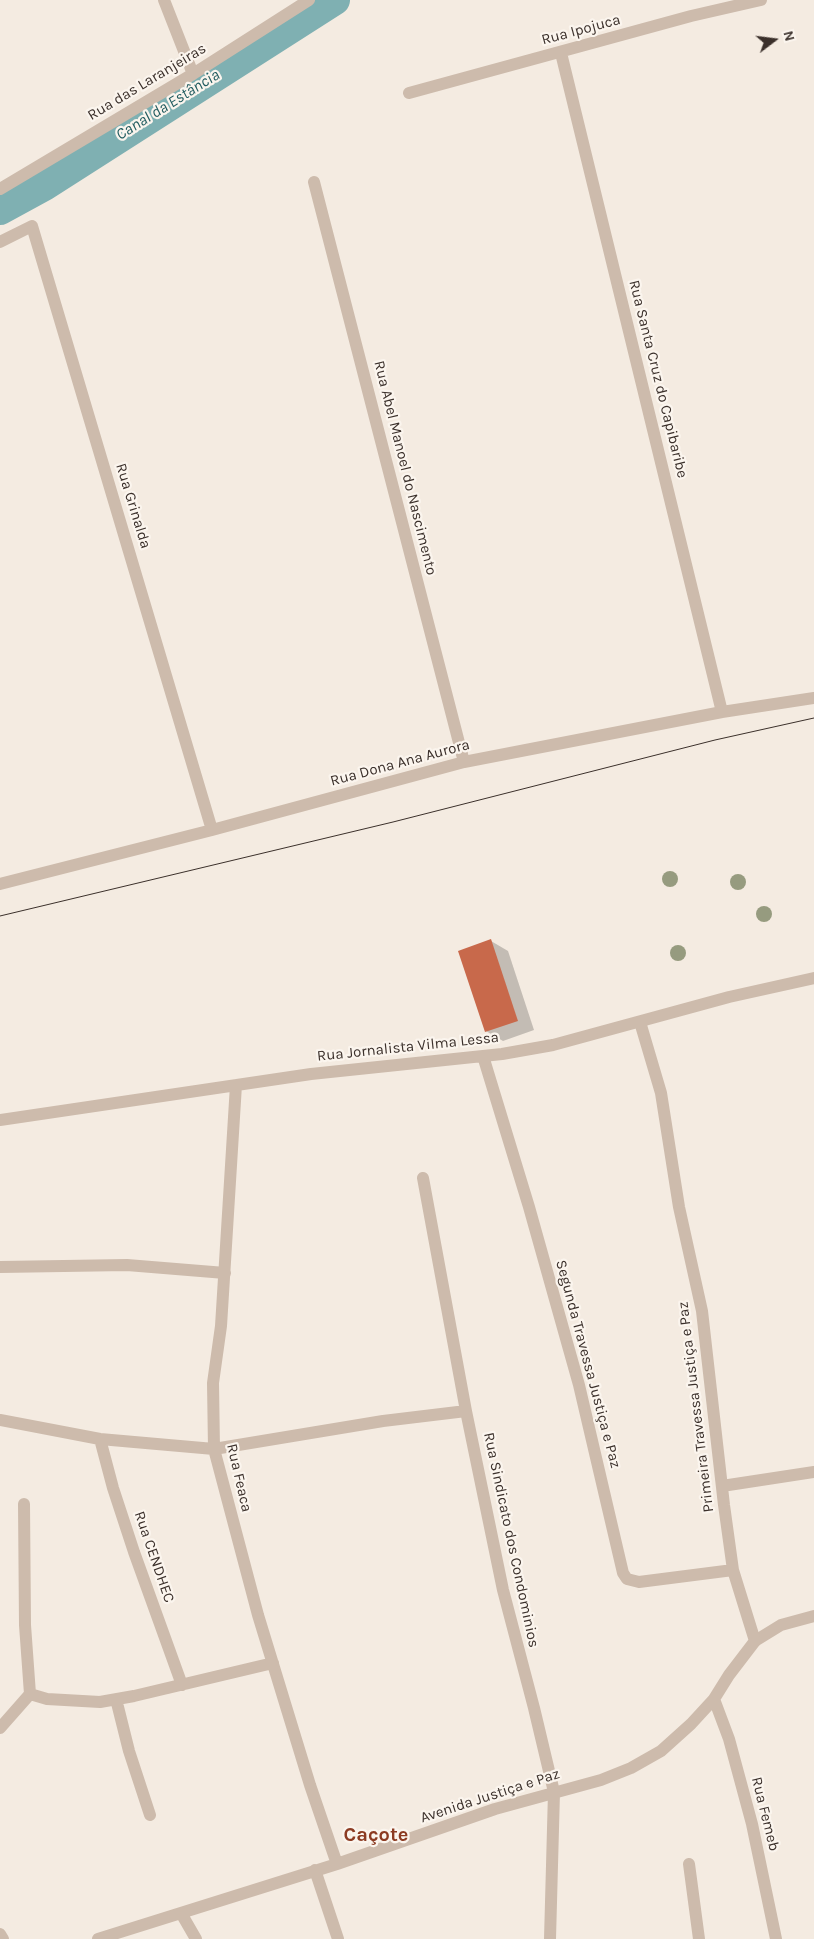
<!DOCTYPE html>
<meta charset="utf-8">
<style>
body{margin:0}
#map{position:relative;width:814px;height:1939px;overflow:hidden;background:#f4ebe1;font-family:Karla,sans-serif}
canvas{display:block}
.north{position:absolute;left:749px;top:15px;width:50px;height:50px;-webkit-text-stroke:4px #fbf5ee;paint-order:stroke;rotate:75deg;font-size:14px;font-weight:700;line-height:20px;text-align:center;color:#3b302b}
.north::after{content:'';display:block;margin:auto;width:18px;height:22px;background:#3b302b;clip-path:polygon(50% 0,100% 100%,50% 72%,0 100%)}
</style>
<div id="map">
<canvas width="814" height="1939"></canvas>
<div class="north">N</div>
</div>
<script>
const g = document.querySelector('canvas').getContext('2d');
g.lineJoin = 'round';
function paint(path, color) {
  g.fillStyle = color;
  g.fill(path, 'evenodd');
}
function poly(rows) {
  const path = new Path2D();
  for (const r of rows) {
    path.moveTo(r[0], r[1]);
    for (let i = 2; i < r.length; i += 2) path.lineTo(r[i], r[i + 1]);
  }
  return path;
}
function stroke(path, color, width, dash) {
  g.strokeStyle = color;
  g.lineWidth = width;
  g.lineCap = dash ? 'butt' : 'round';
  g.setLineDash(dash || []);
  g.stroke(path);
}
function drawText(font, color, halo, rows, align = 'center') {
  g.font = font + ' Karla,sans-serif';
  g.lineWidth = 4.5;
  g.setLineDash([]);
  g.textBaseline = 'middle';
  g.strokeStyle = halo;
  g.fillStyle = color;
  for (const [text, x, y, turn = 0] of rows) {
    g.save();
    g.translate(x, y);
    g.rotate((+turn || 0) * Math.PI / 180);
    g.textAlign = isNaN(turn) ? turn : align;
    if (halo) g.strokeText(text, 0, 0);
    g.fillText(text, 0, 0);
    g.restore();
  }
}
const shadow = poly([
 [491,941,508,951,534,1030,503,1041,486,1031]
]);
const canal = poly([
 [0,210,44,186,335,0]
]);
const building = poly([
 [491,939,518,1021,485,1032,458,951]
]);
const service = poly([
 [755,1641,781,1625,814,1616]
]);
const minor = poly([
 [164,0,193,74],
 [561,53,722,712],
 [409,93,691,16,761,0],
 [314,182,464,762],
 [0,189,193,74,309,0],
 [0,242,32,226,212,830],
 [0,884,212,830,464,762,722,712,814,698],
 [483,1056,529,1207,579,1385,623,1573,627,1579,639,1582,733,1570],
 [236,1085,221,1326,213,1383,214,1449,258,1615,310,1785,337,1864],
 [0,1120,311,1074,502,1054,553,1045,729,997,814,978],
 [423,1178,466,1411,503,1590,534,1708,554,1792,550,1939],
 [0,1267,127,1265,225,1273],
 [0,1420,100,1439,214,1449,383,1421,466,1411],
 [100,1439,113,1488,134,1552,182,1685],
 [722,1486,814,1472],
 [24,1504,25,1625,30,1694],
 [116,1699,129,1751,150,1815],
 [714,1699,729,1739,752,1824,776,1939],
 [0,1728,30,1694,47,1699,100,1702,134,1696,273,1663],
 [689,1864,699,1939],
 [315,1870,338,1939],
 [181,1913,196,1939],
 [0,1934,3,1939],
 [98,1939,337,1864,495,1809,601,1780,631,1768,661,1751,691,1724,714,1699,729,1675,755,1641,733,1570,724,1505,702,1311,679,1207,661,1093,640,1022]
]);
const tram = poly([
 [0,916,393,822,715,740,814,718]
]);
const trees = [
 [670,879],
 [738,882],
 [764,914],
 [678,953]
];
const streetNames = [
 ["Rua Ipojuca",581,30,-15],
 ["Rua das Laranjeiras",147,82,-31],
 ["Rua Santa Cruz do Capibaribe",658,379,76],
 ["Rua Abel Manoel do Nascimento",405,468,76],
 ["Rua Grinalda",133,506,73],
 ["Rua Dona Ana Aurora",400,763,-15],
 ["Rua Jornalista Vilma Lessa",408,1047,-6],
 ["Segunda Travessa Justiça e Paz",588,1364,75],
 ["Primeira Travessa Justiça e Paz",696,1407,-97],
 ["Rua Feaca",239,1478,77],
 ["Rua Sindicato dos Condominios",511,1540,78],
 ["Rua CENDHEC",154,1557,71],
 ["Avenida Justiça e Paz",490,1796,-18],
 ["Rua Femeb",765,1814,76]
];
const waterNames = [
 ["Canal da Estância",168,105,-32]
];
const districtNames = [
 ["Caçote",376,1835]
];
paint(shadow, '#0003');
stroke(canal, '#7fb0b2', 30);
paint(building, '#c8694b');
stroke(service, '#cdbbac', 12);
stroke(minor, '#cdbbac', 12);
stroke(tram, '#3b302b', 1);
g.fillStyle = '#969b7f';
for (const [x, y] of trees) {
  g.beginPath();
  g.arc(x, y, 8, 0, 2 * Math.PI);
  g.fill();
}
drawText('15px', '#3b302b', '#fbf5ee', streetNames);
drawText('italic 16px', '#1f5a5e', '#fbf5ee', waterNames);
drawText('bold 20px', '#8c3b22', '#fbf5ee', districtNames);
</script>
